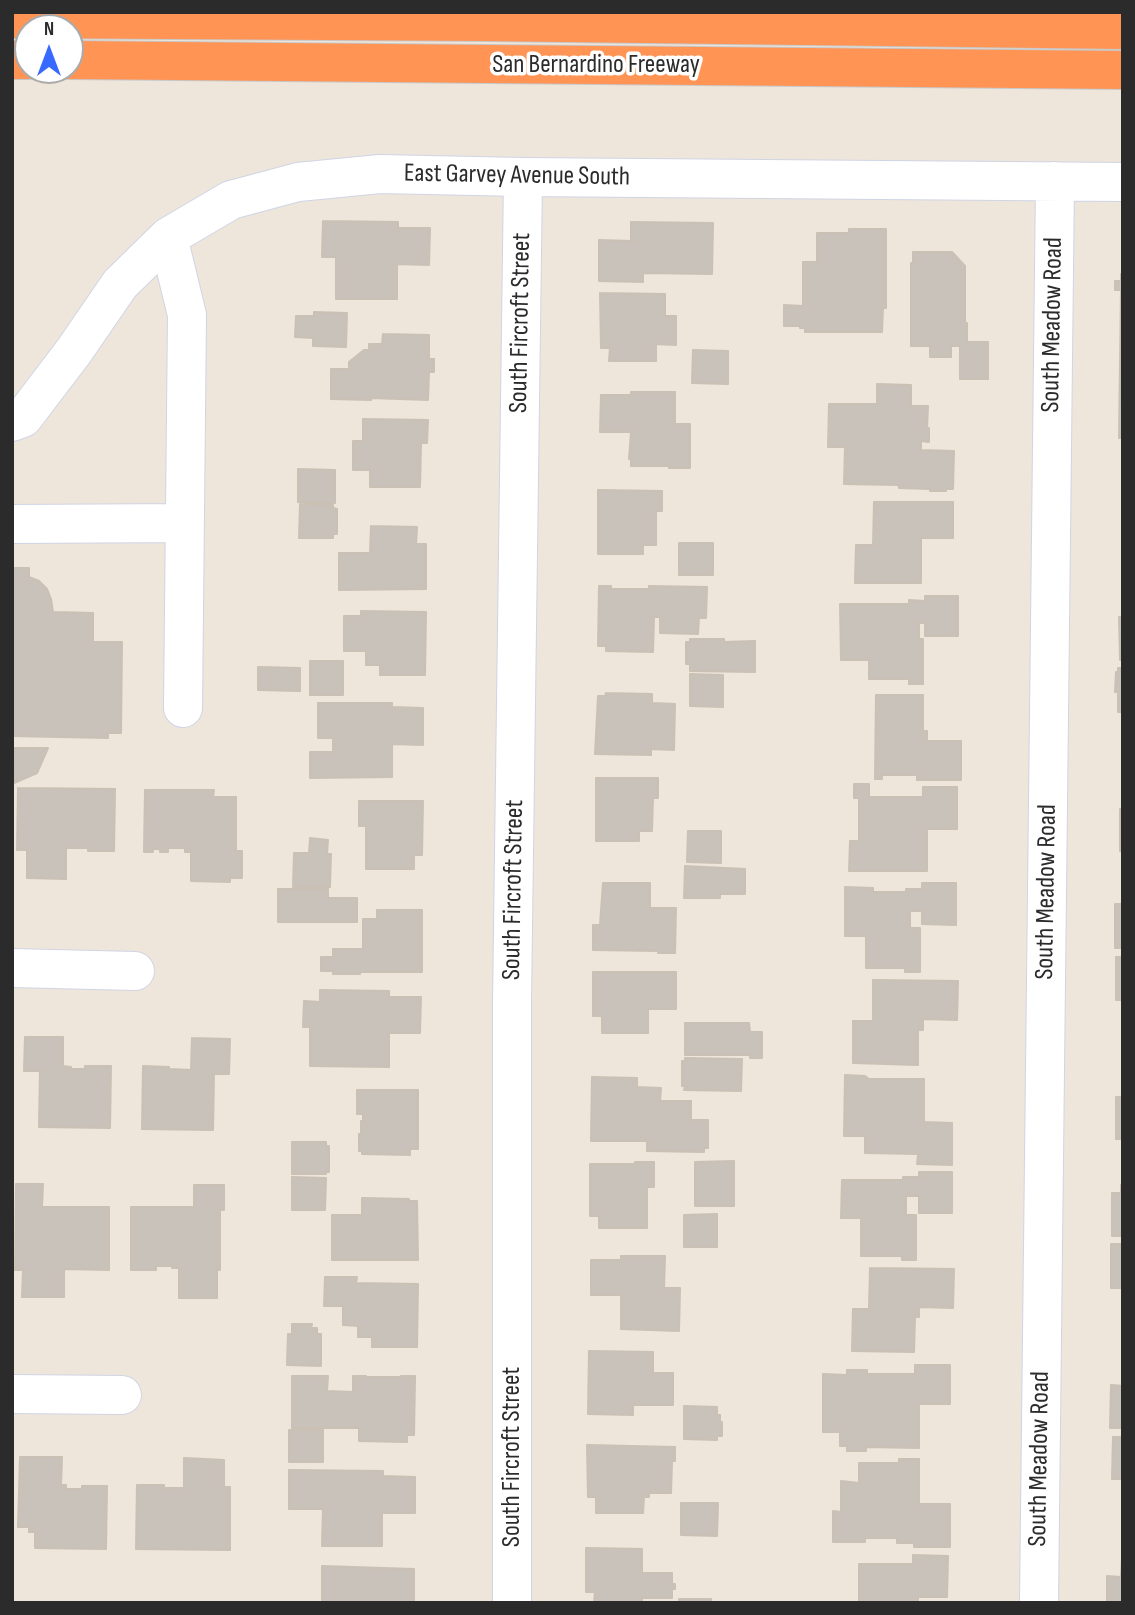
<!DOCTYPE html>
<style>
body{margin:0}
#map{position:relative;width:1135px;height:1615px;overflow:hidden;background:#eee5db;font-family:"Sofia Sans Condensed",sans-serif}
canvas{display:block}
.frame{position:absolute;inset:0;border:14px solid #2b2b2b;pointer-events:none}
.north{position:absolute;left:14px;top:14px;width:70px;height:70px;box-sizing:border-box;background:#fff;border:2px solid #aaa;border-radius:50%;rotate:0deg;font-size:19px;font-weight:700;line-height:28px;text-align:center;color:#2b2b2b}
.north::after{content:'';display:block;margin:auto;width:24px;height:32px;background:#3769ff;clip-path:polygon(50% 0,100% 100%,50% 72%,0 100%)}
</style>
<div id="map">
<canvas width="1135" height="1615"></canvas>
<div class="frame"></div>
<div class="north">N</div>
</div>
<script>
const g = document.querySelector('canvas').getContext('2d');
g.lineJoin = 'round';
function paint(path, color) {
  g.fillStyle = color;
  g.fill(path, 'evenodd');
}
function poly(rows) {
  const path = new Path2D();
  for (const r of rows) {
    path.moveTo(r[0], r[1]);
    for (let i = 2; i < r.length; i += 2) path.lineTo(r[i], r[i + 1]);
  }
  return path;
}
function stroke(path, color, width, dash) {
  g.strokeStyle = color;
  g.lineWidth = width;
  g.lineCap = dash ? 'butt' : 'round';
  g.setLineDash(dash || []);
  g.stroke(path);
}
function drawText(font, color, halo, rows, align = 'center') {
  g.font = font + ' "Sofia Sans Condensed",sans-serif';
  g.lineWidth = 7;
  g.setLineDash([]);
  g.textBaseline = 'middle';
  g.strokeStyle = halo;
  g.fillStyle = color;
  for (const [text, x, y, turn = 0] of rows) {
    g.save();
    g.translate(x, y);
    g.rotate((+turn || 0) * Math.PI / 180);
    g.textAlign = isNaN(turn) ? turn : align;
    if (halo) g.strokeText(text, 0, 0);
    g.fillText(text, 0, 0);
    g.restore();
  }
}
const building = poly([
 [323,221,398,222,398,228,430,228,429,265,397,264,397,299,336,299,336,257,322,257,323,221],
 [631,222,713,223,712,274,643,273,643,282,599,281,599,240,631,241,631,222],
 [849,229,886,229,886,308,883,308,882,332,805,332,805,328,800,328,800,326,784,326,784,305,803,306,803,262,817,262,817,233,849,233,849,229],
 [913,252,952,252,965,266,965,323,967,323,967,342,988,342,988,379,960,379,960,346,951,346,951,357,930,357,930,346,911,346,911,263,913,263,913,252],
 [1121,274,1123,274,1123,438,1119,438,1121,290,1115,290,1115,281,1121,281,1121,274],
 [600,293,665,294,665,316,676,316,676,345,656,344,656,361,609,361,610,348,601,348,600,293],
 [314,312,347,313,346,347,313,346,313,338,295,337,296,316,314,316,314,312],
 [383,334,429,335,429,359,434,359,434,372,429,372,428,400,371,398,371,400,331,399,331,369,349,369,349,362,364,350,369,350,369,344,382,344,383,334],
 [693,350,728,351,728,384,692,383,693,350],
 [877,384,911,385,911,406,928,406,927,428,929,428,929,442,921,441,921,450,954,451,953,489,946,489,946,491,930,491,930,489,899,488,899,485,844,484,845,447,828,447,829,404,877,404,877,384],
 [631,392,675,392,675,424,690,424,690,468,669,468,669,466,631,466,631,459,629,459,631,432,600,432,601,395,631,395,631,392],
 [363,419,428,420,427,443,421,443,420,487,370,487,370,470,353,470,353,441,363,441,363,419],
 [298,469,335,470,335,503,298,502,298,469],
 [598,490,662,491,662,511,656,511,656,545,643,545,643,554,598,554,598,490],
 [874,502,953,502,953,538,921,538,921,583,855,583,856,545,873,545,874,502],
 [300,504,333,505,333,508,337,509,337,534,333,534,333,538,299,538,300,504],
 [371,526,417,527,416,544,426,544,426,589,339,590,339,553,370,553,371,526],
 [679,543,713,543,713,575,679,575,679,543],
 [12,568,29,568,29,577,39,581,47,589,51,599,53,612,93,613,93,642,122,642,121,733,108,733,108,738,12,736,12,568],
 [599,586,611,586,611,589,649,589,649,586,707,587,706,618,699,618,698,634,660,633,660,617,654,617,653,652,606,651,606,646,598,646,599,586],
 [925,596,958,596,958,636,925,636,925,623,919,623,919,639,923,639,923,684,909,684,909,679,869,679,869,660,841,660,840,604,909,604,909,600,925,601,925,596],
 [361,611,426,612,425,675,380,675,380,665,366,665,366,651,344,651,344,616,361,616,361,611],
 [1119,617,1123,617,1123,660,1120,660,1119,617],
 [690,639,724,639,724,642,755,641,755,672,690,671,690,664,686,664,686,642,690,642,690,639],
 [310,661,343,661,343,695,310,695,310,661],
 [258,667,300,668,300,691,258,690,258,667],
 [1118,668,1123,668,1123,712,1118,712,1118,692,1115,692,1116,672,1118,672,1118,668],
 [690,674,723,675,723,707,690,706,690,674],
 [606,693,652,694,652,703,675,704,674,750,651,749,651,755,595,754,598,696,605,696,606,693],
 [876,695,923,695,923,731,927,731,927,741,961,741,961,780,917,780,917,775,882,775,882,779,875,779,876,695],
 [318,703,392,703,392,707,423,708,423,745,392,744,392,777,310,778,310,752,333,752,333,738,318,738,318,703],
 [13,748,48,748,37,773,14,783,13,748],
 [596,778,658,778,658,798,653,798,652,831,639,831,639,841,596,841,596,778],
 [854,784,869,784,869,797,923,797,923,787,957,787,957,829,927,829,927,871,849,871,850,841,859,841,859,798,854,798,854,784],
 [18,788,115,789,114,851,88,851,88,848,66,848,66,879,27,878,27,850,17,850,18,788],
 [145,790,214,790,213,797,236,797,236,851,242,851,242,878,230,878,230,882,191,881,191,852,185,852,185,848,168,848,168,852,160,852,160,849,153,849,153,852,144,852,145,790],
 [359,801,423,801,422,855,414,855,414,869,366,869,366,826,359,826,359,801],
 [1120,809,1123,809,1123,851,1120,851,1120,809],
 [688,831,721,831,721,863,687,862,688,831],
 [310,838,328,840,327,854,331,854,330,887,293,887,294,853,309,853,310,838],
 [685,866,745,869,745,894,720,894,720,898,684,898,685,866],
 [603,883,650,883,650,908,676,908,675,953,658,953,658,951,593,950,593,925,600,925,603,883],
 [922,883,956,883,956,925,922,924,922,911,910,911,910,928,920,928,920,972,905,972,905,968,866,968,866,936,845,936,845,887,873,888,873,892,906,892,906,889,922,889,922,883],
 [278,889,328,889,328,898,357,898,357,922,278,922,278,889],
 [1115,904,1123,904,1123,948,1115,948,1115,904],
 [377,910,422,910,422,972,360,972,360,974,333,974,333,971,321,971,321,957,333,957,333,949,363,949,363,919,377,919,377,910],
 [1116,957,1123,957,1123,1000,1116,1000,1116,957],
 [593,972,676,972,676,1009,648,1009,648,1033,602,1033,602,1016,593,1016,593,972],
 [873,980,958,981,957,1020,923,1019,923,1030,918,1030,918,1065,853,1063,853,1021,873,1021,873,980],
 [320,990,389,991,389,997,421,997,420,1033,389,1033,389,1067,310,1066,310,1027,303,1027,304,1001,320,1002,320,990],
 [685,1023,749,1023,750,1032,762,1032,762,1058,750,1058,750,1055,685,1055,685,1023],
 [25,1037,63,1037,63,1066,71,1067,71,1069,85,1069,85,1066,111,1066,110,1128,39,1127,40,1071,24,1071,25,1037],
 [192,1038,230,1039,229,1074,214,1074,213,1130,142,1129,143,1066,169,1067,169,1069,191,1070,192,1038],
 [685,1058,742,1059,741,1091,684,1090,685,1086,682,1086,682,1061,685,1061,685,1058],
 [845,1075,865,1076,869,1079,924,1079,924,1122,952,1123,952,1165,917,1164,918,1154,865,1153,865,1136,844,1136,845,1075],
 [592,1077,637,1078,637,1087,661,1088,660,1101,691,1101,691,1120,708,1120,708,1148,704,1148,704,1152,647,1151,647,1141,591,1141,592,1077],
 [357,1090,418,1090,418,1149,410,1149,410,1155,362,1154,362,1151,359,1151,359,1141,362,1141,362,1140,359,1140,359,1134,361,1134,361,1121,363,1121,363,1114,357,1114,357,1090],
 [1116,1097,1123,1097,1123,1139,1116,1139,1116,1097],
 [292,1142,326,1142,326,1146,329,1146,329,1172,326,1172,326,1174,292,1174,292,1142],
 [734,1161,734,1206,695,1206,695,1162,734,1161],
 [635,1162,654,1162,654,1187,647,1187,647,1228,599,1228,599,1216,590,1216,590,1164,635,1164,635,1162],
 [919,1172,952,1172,952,1213,919,1213,919,1196,906,1196,906,1215,916,1215,916,1260,902,1260,902,1256,861,1256,861,1218,841,1218,842,1180,903,1180,903,1177,919,1177,919,1172],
 [292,1177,326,1178,325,1210,292,1210,292,1177],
 [16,1184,43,1184,42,1207,109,1207,109,1270,64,1269,64,1297,22,1297,23,1270,15,1270,16,1184],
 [194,1185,224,1185,224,1210,220,1210,220,1270,217,1270,217,1298,179,1298,179,1268,172,1268,172,1266,156,1266,156,1270,131,1270,131,1207,194,1207,194,1185],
 [1121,1185,1123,1185,1123,1236,1112,1236,1112,1193,1121,1193,1121,1185],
 [362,1198,409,1199,409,1201,417,1201,418,1260,332,1260,332,1215,362,1215,362,1198],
 [717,1214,717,1247,684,1247,684,1215,717,1214],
 [1111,1244,1123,1244,1123,1288,1111,1288,1111,1244],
 [621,1256,665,1256,664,1288,680,1288,679,1331,621,1329,621,1295,591,1295,591,1260,621,1260,621,1256],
 [870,1268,954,1269,953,1308,919,1307,919,1317,915,1317,914,1352,852,1351,853,1309,869,1309,870,1268],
 [325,1277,357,1277,356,1283,418,1284,417,1347,372,1347,372,1337,358,1337,358,1326,343,1325,343,1306,324,1306,325,1277],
 [292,1324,312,1324,311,1328,317,1328,317,1334,321,1334,321,1366,287,1365,288,1334,292,1334,292,1324],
 [589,1351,653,1352,653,1373,673,1373,673,1405,633,1405,633,1415,588,1414,589,1351],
 [915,1365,950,1365,950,1404,919,1404,919,1448,866,1447,866,1451,847,1451,847,1446,840,1446,840,1432,823,1432,823,1374,847,1375,847,1370,867,1370,867,1374,915,1374,915,1365],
 [292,1376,328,1376,327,1391,353,1392,353,1376,366,1376,366,1377,401,1377,401,1376,415,1376,414,1435,407,1435,407,1442,359,1441,359,1428,292,1428,292,1376],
 [1111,1385,1123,1386,1123,1428,1110,1428,1111,1385],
 [684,1406,717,1407,717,1415,720,1415,720,1422,722,1422,722,1436,717,1436,717,1440,684,1439,684,1406],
 [289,1430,323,1430,323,1462,289,1462,289,1430],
 [1113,1437,1123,1437,1123,1487,1123,1479,1112,1479,1113,1437],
 [587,1445,675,1447,675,1461,672,1461,671,1493,649,1493,649,1497,644,1497,643,1513,596,1513,596,1497,588,1497,587,1445],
 [20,1457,62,1457,61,1485,66,1485,66,1489,82,1489,82,1486,107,1486,106,1549,35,1548,35,1532,29,1532,29,1527,18,1527,20,1457],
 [184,1458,224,1460,224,1487,230,1487,230,1550,136,1549,137,1485,164,1485,164,1488,184,1488,184,1458],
 [899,1459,919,1459,919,1504,950,1504,950,1547,914,1547,914,1543,897,1543,897,1538,865,1538,865,1542,833,1542,833,1511,841,1512,841,1481,859,1483,859,1463,899,1463,899,1459],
 [289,1470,383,1471,383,1476,415,1477,415,1513,382,1513,382,1546,322,1546,323,1509,289,1509,289,1470],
 [681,1503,718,1503,717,1536,681,1535,681,1503],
 [1123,1539,1123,1603,1107,1603,1107,1576,1121,1577,1123,1539],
 [586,1548,642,1549,642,1573,672,1573,672,1584,675,1584,675,1589,672,1589,672,1598,642,1598,642,1603,594,1603,595,1592,586,1592,586,1548],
 [913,1555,948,1556,947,1597,918,1597,918,1603,859,1603,859,1564,913,1564,913,1555],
 [322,1566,414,1569,414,1603,322,1603,322,1566],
 [679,1599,711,1599,711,1603,679,1603,679,1599]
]);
const minor = poly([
 [168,237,187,315,183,708],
 [12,422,23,418,74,351,120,284,168,237,231,200,298,182,380,174,523,177,1123,182],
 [12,524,185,523],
 [12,968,135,971],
 [12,1394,122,1395],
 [512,1603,512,1003,523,177],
 [1039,1603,1055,181]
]);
const highway = poly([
 [12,19,484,22,1123,30],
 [12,60,28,60],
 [70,60,1123,70]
]);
const streetNames = [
 ["San Bernardino Freeway",596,65],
 ["East Garvey Avenue South",517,176,1],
 ["South Fircroft Street",521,323,-89],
 ["South Meadow Road",1053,325,-89],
 ["South Fircroft Street",514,890,-89],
 ["South Meadow Road",1047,892,-89],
 ["South Fircroft Street",512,1457,-90],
 ["South Meadow Road",1040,1459,-89]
];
paint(building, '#c9c2bb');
stroke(building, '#cac1b4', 2);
stroke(minor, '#d0d5e5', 40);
stroke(highway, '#c8c8c8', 40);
stroke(minor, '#fff', 38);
stroke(highway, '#ff9455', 38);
drawText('26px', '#2b2b2b', '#fff', streetNames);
</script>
